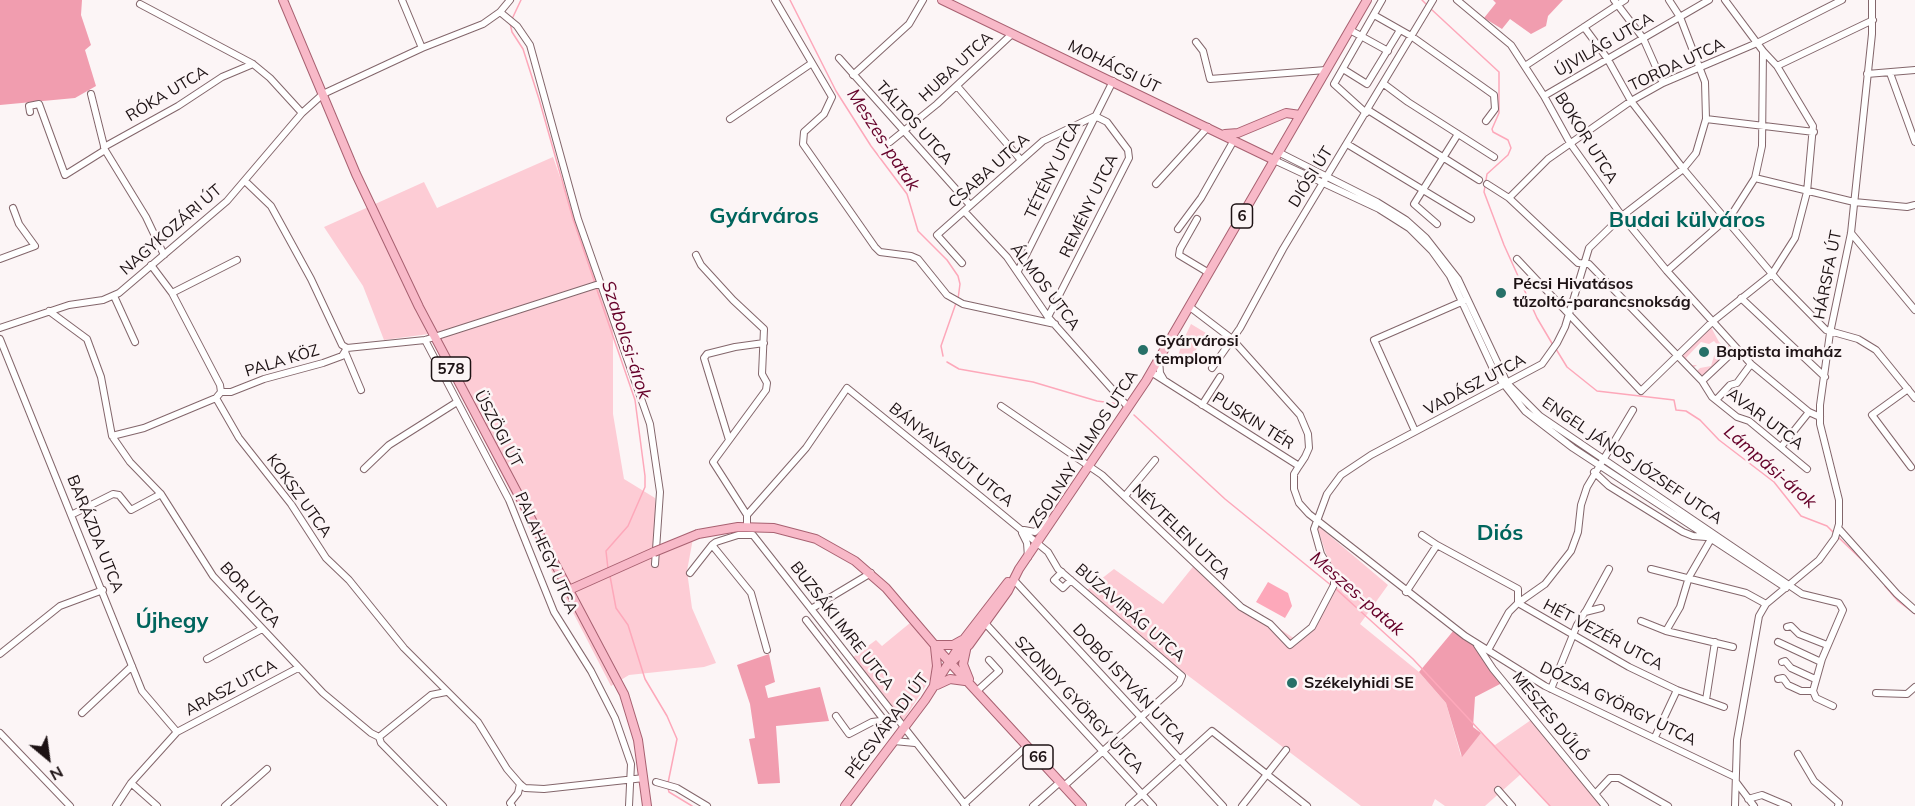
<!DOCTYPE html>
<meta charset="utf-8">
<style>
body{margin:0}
#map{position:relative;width:1915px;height:806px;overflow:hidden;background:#fcf5f6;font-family:Mulish,sans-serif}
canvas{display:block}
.north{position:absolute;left:18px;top:728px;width:60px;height:60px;-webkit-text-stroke:4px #fcf5f6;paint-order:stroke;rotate:151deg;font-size:16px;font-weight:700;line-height:24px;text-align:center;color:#1d1214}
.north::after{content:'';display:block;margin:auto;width:21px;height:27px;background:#1d1214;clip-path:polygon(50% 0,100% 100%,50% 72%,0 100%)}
</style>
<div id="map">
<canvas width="1915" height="806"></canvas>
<div class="north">N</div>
</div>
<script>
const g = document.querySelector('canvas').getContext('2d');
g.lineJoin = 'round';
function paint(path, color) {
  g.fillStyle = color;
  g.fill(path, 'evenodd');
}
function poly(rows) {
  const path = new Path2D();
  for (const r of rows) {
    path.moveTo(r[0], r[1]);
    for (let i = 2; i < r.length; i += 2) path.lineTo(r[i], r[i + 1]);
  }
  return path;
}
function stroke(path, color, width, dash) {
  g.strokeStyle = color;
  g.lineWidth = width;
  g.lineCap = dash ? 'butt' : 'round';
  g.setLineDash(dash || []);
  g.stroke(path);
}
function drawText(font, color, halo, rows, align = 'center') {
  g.font = font + ' Mulish,sans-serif';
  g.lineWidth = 5;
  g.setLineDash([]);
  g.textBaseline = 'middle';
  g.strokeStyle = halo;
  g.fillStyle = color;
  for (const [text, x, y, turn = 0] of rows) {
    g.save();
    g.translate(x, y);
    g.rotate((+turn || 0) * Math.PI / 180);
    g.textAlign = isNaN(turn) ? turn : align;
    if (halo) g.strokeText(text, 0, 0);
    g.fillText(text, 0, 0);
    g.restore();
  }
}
const green = poly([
 [553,157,613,328,613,414,624,479,655,498,659,545,694,533,687,571,692,608,716,663,704,667,629,675,611,686,429,334,384,340,363,286,324,227,424,182,437,208],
 [1191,324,1206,333,1193,355,1180,359,1178,356,1182,343],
 [1711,327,1719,342,1726,348,1729,345,1729,351,1704,376,1700,376,1696,372,1700,368,1711,366,1714,356,1721,349,1714,341,1709,344,1701,342,1686,358,1692,365,1697,365,1692,369,1680,355],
 [1316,524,1388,585,1360,624,1419,672,1446,703,1461,756,1481,733,1495,745,1531,720,1606,806,1550,806,1521,774,1485,806,1445,806,1435,799,1432,806,1361,806,1170,662,1087,590,1114,569,1163,604,1196,563,1244,605,1298,641,1336,583],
 [916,618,937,644,934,673,903,721,852,658,876,640,882,646]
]);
const forest = poly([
 [0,0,82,0,81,15,91,45,85,50,96,86,75,98,0,105],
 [1493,0,1563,0,1548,16,1546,26,1531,34,1510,19,1502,29,1484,18,1496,3],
 [1454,630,1473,644,1502,683,1475,697,1473,727,1481,733,1462,757,1446,703,1419,672],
 [769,654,775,682,765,686,768,698,820,687,829,721,776,726,780,783,758,784,749,739,755,738,750,704,737,665]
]);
const water = poly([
 [1268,582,1288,593,1292,606,1285,618,1256,602]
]);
const stream = poly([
 [790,0,836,91,871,146,907,194,918,231,947,260,958,276,960,284,958,299],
 [1422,0,1427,5],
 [1431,9,1499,72,1499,113,1492,129,1493,132,1508,140,1511,148,1508,155,1487,174,1484,192,1504,245,1537,318,1553,345],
 [512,19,521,0],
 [510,23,512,32,523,49,539,99,573,219,595,283],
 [596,287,635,400,645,476,645,487,628,526,606,551,608,569],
 [1556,349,1567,367,1597,391,1674,400,1676,410,1686,411,1700,420,1719,440,1774,482,1801,516,1827,526,1834,533],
 [943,356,941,346,956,303],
 [947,362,959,369,1033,382,1097,401,1119,404],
 [1134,415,1225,499,1332,586],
 [1837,536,1862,560],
 [610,576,616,608,628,625,645,679,667,716,677,739,668,783],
 [1885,586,1898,601,1915,614],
 [1336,589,1413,659,1550,806],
 [668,788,669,792,692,806]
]);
const minor = poly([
 [402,0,422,48],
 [775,0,832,97,824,114,804,132,803,144,875,247,880,252,911,256,918,259,947,295,963,304,1055,324],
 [1457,0,1511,45,1544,96,1570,143,1622,216,1667,271,1751,364,1809,412,1820,417],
 [1614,0,1643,38,1663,83],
 [140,4,253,64,270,78,302,113],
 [500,12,517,26,530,45,578,219,650,424,660,492,655,564],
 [1374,15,1411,36,1494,95,1495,109,1486,121],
 [1584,27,1607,58,1631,101,1685,171,1778,281,1826,330,1858,339,1876,350,1915,398],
 [1350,30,1388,51],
 [1196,42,1203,51,1210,79,1326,70],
 [839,58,970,205],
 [1525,66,1625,0],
 [1777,66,1873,20],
 [1343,69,1367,84,1400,30],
 [1890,73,1915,142],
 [1867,74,1915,70],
 [853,75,909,24,923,0],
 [1384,84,1408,102,1494,157],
 [957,86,1020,159],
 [1544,96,1709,0],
 [1368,110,1479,180],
 [30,112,29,106,39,104,65,175,105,150,91,94],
 [1366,113,1334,84,1382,0],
 [730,119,812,63],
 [1706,119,1814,132],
 [890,142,937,104,1012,34],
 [1347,144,1471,219],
 [104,147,178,106,222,77,253,64],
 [105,150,146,217,164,255],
 [1278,152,1377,202,1406,220,1426,238,1458,279,1507,383,1540,416,1802,594,1839,603,1843,610,1822,659,1813,691,1816,698,1833,706],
 [1274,160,1379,209,1409,228,1432,251,1450,276,1495,373,1525,411,1573,448,1786,588],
 [1755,178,1854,202,1907,207,1915,205],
 [245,181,271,206,311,279,342,345,347,348,425,340,599,284],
 [1156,184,1208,127],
 [1487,184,1509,198,1578,263,1589,264,1702,381,1712,397,1737,417,1749,421,1807,469],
 [1509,198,1548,159,1631,101,1663,83,1757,43,1842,0],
 [964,211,1007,257,1048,317,1128,407],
 [1197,219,1180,249,1179,255,1209,273],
 [1437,224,1414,204,1458,134],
 [1178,229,1201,198,1234,140],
 [1851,233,1915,310],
 [696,255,701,265,733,300,764,329,762,374,767,383,766,390,713,462,747,515],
 [0,259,35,246,19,224,13,208],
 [1517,259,1641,391,1712,322,1772,274,1795,238,1807,192,1813,126,1777,66,1763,51],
 [962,263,937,235,1043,141,1095,116,1107,122,1128,150,1129,158,1048,317],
 [151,265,172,293,220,385,221,392,216,398,239,438,291,504,326,558,349,580,404,648,478,722,507,769,520,784,525,788,544,789,644,778],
 [1018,271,1113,81],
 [1667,271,1732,214,1755,178,1762,146,1763,51,1725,0],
 [172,293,237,260],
 [114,296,135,342],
 [1741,298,1825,377],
 [49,311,87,339,101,377,112,436,130,462,161,494,213,576,323,693,371,733,379,737,381,743,443,806],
 [0,328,69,305,103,300,119,293,227,201,302,113,323,94,422,48,483,24,500,12,510,0],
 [0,339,142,691,177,732],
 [425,340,509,500,554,612,591,671,615,718,631,764,629,806],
 [345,352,361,390],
 [1159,359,1160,373,1164,380],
 [1212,368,1240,328,1283,249,1433,0],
 [1151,372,1299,466,1305,457,1309,448,1308,434,1300,415,1232,339,1190,307],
 [1702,381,1736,349],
 [1908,389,1872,415,1911,467],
 [221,392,231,392,264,379,323,363,342,356,347,348],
 [1716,400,1730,385,1737,383,1751,364],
 [1202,405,1220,377],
 [1001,406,1102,475,1241,607,1270,624,1290,645,1312,627,1334,585,1334,576,1321,554,1314,529,1327,494,1341,475,1371,455,1542,364,1557,343,1565,327,1589,248,1622,216,1683,169,1696,153,1706,119,1705,82,1680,17,1669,0],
 [1633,410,1587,487,1581,505,1578,532,1571,551,1545,584,1518,603,1629,667,1677,690,1724,707],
 [1415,431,1374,340,1466,300],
 [112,436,144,428,216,398],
 [729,440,704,358,707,354,735,347,764,343],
 [1781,447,1809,412],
 [1299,466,1294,474,1294,489,1299,503,1309,514,1465,636,1545,686,1735,777],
 [364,469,389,445,457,402],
 [1594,472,1609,486,1683,532,1693,536,1706,537],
 [1125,496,1155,460],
 [73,514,113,494,119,495,131,510,161,494],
 [747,527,747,515,806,448,847,388,980,496,1048,552,1058,569,1182,676,1179,683,1064,786],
 [1839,529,1897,594,1915,610],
 [1024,530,1035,532,1044,523,1053,519],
 [1022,533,1027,543,1028,557],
 [1422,535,1437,545],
 [1651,569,1746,593,1766,604],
 [1062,572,1054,580,1063,588,1071,580],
 [690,573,712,545],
 [1014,580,1223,806],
 [1406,592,1437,545,1518,589,1518,603,1509,612,1488,650],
 [811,609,871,573],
 [1586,611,1609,569],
 [806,620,884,720],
 [1641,621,1666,631,1733,647],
 [985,623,1153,806],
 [1787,627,1791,626,1799,634,1827,645],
 [1666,631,1680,607,1689,577,1711,539],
 [1778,642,1821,662],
 [1477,645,1493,669,1605,806],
 [767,650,751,593,712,545,716,542,738,535,753,535,966,806],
 [0,654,60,606,103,590],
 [207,659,262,629],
 [1782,662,1785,661,1791,668,1815,679],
 [1778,679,1783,678,1788,685,1801,691,1813,691],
 [1551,689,1577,625,1585,612,1601,608],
 [977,691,999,671,989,660],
 [1876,693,1907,694,1915,687],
 [1706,700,1715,642],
 [82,713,132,666],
 [836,716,849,734,872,722,896,719],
 [0,733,70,806],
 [379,737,431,695,446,692],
 [1655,737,1677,690],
 [894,741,915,743],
 [1798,754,1814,781,1839,803,1838,806],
 [656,782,677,788,707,806],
 [1736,782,1754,806],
 [131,783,157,806],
 [1498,790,1512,806],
 [1596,793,1610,778,1619,778,1668,806],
 [1748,799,1762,795,1788,806],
 [964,804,1027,746],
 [116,806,131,783,177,732,298,668],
 [225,806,267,769],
 [512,806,510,803,518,793,520,784],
 [1033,806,1060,782],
 [1129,806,1212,731,1307,806],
 [1242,806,1286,750],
 [1735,806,1737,740,1759,616,1766,604,1819,560,1835,538,1839,524,1839,500,1820,424,1820,405,1830,333,1851,233,1872,34,1872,0]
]);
const major = poly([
 [283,0,356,174,419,307,624,694,638,740,647,806],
 [942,0,1274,160],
 [1225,134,1238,133,1286,113,1300,115],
 [698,534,738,527,774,528,816,539,855,561,886,588,944,656,1082,806],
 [569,590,654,552],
 [935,645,953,645,962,640],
 [966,650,963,664,969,679],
 [951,663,969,645,1008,591,1019,569,1146,381,1367,0],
 [934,685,937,666,935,647],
 [937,685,950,679,965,681],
 [845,806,925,700,964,639,1008,582]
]);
const majorBridge = poly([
 [654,552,698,534]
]);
const markers = [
 [1501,293,6,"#277068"],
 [1143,350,6,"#277068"],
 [1704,352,6,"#277068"],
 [1292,683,6,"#277068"]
];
const shields = [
 [1242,216,21],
 [451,369,39],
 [1038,757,30]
];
const shieldNames = [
 ["6",1242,216],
 ["578",451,369],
 ["66",1038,757]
];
const streetNames = [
 ["ÚJVILÁG UTCA",1604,45,-30],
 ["TORDA UTCA",1677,65,-25],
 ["HUBA UTCA",956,67,-43],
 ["MOHÁCSI ÚT",1114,67,26],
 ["RÓKA UTCA",167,94,-31],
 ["TÁLTOS UTCA",914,123,48],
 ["BOKOR UTCA",1586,138,58],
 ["TÉTÉNY UTCA",1053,170,-64],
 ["CSABA UTCA",989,171,-42],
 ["DIÓSI ÚT",1311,177,-58],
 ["REMÉNY UTCA",1089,206,-64],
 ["NAGYKOZÁRI ÚT",171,230,-41],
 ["HÁRSFA ÚT",1828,275,-79],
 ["ÁLMOS UTCA",1045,287,53],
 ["PALA KÖZ",282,361,-17],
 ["VADÁSZ UTCA",1475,385,-28],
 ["AVAR UTCA",1765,419,37],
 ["PUSKIN TÉR",1253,421,32],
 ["ÜSZÖGI ÚT",498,429,62],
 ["ZSOLNAY VILMOS UTCA",1084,449,-57],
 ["BÁNYAVASÚT UTCA",951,455,39],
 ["ENGEL JÁNOS JÓZSEF UTCA",1632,461,34],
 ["KOKSZ UTCA",299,496,54],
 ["NÉVTELEN UTCA",1181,532,44],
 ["BARÁZDA UTCA",95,534,68],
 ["PALAHEGY UTCA",546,553,66],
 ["BOR UTCA",250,595,48],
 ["BÚZAVIRÁG UTCA",1130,613,41],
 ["BUZSÁKI IMRE UTCA",842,626,52],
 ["HÉT VEZÉR UTCA",1603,635,28],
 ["DOBÓ ISTVÁN UTCA",1129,684,47],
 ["ARASZ UTCA",231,688,-28],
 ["DÓZSA GYÖRGY UTCA",1618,704,26],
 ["SZONDY GYÖRGY UTCA",1079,705,47],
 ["MESZES DŰLŐ",1550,717,51],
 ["PÉCSVÁRADI ÚT",887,726,-53]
];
const poiNames = [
 ["Pécsi Hivatásos",1513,284],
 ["tűzoltó-parancsnokság",1513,302],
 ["Gyárvárosi",1155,341],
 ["templom",1155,359],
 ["Baptista imaház",1716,352],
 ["Székelyhidi SE",1304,683]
];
const waterNames = [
 ["Meszes-patak",883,140,57],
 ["Szabolcsi-árok",626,340,72],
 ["Lámpási-árok",1770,467,41],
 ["Meszes-patak",1357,594,41]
];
const districtNames = [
 ["Gyárváros",764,216],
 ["Budai külváros",1687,220],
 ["Diós",1500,533],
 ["Újhegy",172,621]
];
paint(green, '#fdccd5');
paint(forest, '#f19daf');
paint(water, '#fda8ba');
stroke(stream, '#fda8ba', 1.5);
stroke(minor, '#83666b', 8);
stroke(major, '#a86171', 10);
stroke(minor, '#fff', 6);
stroke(major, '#f8b9c8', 8);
stroke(majorBridge, '#a86171', 10, []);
stroke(majorBridge, '#f8b9c8', 8);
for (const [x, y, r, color] of markers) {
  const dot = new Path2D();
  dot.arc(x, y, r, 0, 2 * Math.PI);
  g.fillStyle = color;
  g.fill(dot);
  stroke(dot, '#fcf5f6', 2);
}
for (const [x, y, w] of shields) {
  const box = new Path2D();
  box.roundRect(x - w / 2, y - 12, w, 24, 4.5);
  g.fillStyle = '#fcf5f6';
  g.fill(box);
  stroke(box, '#1d1214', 1.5);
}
drawText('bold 15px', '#1d1214', null, shieldNames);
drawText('16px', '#1d1214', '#fcf5f6', streetNames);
drawText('bold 16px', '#1d1214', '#fcf5f6', poiNames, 'left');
drawText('italic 18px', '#650029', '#fcf5f6', waterNames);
drawText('bold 22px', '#00655d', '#fcf5f6', districtNames);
</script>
